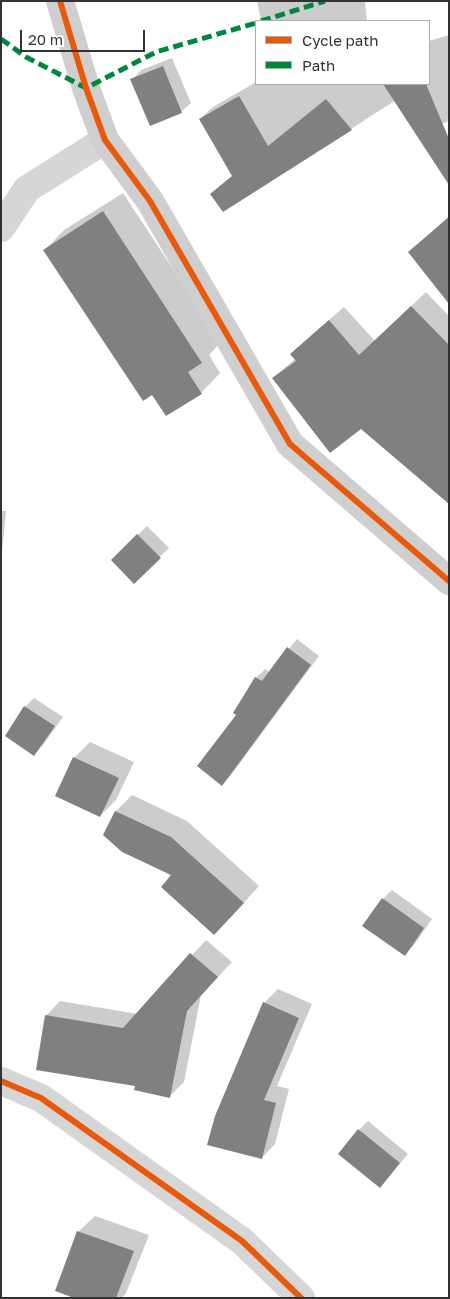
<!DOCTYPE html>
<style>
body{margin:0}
#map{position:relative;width:450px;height:1299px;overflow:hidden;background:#fff;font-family:"Golos Text",sans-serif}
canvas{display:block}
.frame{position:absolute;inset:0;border:2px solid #323232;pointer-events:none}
.legend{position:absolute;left:255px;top:20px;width:175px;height:65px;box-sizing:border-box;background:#fff;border:1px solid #adadad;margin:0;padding:6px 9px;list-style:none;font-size:15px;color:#323232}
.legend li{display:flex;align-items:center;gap:10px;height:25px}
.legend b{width:25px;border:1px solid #adadad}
.scale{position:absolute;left:20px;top:30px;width:125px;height:22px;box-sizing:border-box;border:2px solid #323232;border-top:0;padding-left:6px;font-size:15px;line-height:18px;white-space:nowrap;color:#323232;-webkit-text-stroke:4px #fff;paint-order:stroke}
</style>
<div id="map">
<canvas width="450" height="1299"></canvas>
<div class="frame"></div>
<ul class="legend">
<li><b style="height:6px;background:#e8590c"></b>Cycle path</li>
<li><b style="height:6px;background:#00873e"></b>Path</li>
</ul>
<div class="scale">20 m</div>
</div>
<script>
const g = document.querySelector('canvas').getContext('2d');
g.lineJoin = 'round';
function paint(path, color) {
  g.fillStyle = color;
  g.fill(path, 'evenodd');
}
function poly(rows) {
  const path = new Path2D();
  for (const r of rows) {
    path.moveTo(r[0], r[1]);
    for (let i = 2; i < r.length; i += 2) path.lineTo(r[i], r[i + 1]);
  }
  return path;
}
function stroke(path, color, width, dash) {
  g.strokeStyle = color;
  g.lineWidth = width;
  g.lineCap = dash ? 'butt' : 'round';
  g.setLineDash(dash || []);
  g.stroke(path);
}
const shadow = poly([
 [257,1,365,1,367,21,261,21],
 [449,35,449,121,417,134,396,100,245,197,200,119,213,107,256,82,256,84,429,84,429,41],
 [172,58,191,103,181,112,132,80,141,70],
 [123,193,221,342,209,355,220,373,201,393,152,393,45,250,64,230],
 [449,216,449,270,410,252],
 [426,292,449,316,449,412,361,427,273,378,296,358,306,340,344,307,375,341],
 [1,511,6,511,1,562],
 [147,526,169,548,134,582,112,560],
 [297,639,319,656,231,775,222,784,238,714,256,678,265,669,270,672],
 [34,698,63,717,43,745,34,754,25,707],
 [90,742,134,762,116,800,100,816,56,795,74,758],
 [132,795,187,821,259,886,230,918,174,875,105,835,116,811],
 [392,890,432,919,414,945,405,954,383,899],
 [206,940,232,962,201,995,184,1082,169,1097,137,1085,46,1016,60,1001,138,1014],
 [278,989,312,1004,277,1086,289,1089,275,1144,262,1158,264,1003],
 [368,1121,408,1154,380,1187,359,1130],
 [95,1216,149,1235,126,1293,122,1298,78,1298,78,1232]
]);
const building = poly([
 [163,66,182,113,150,126,130,79],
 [383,84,426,84,449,139,449,185],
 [239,96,268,146,326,99,352,130,223,212,210,194,232,176,199,119],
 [103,211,202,363,188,372,202,394,166,416,152,395,143,401,43,250],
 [449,217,449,304,408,252],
 [411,306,449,345,449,504,361,429,330,453,272,378,296,361,290,354,329,320,359,355],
 [137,534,161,558,134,584,111,560],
 [287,647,311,665,222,786,197,766,236,715,233,713,255,677,262,681],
 [24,706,55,726,34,756,5,736],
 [73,757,119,778,100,817,55,796],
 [115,811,171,837,244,903,214,935,161,887,171,875,122,852,103,835],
 [382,898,424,928,405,956,362,926],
 [190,953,218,977,187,1011,170,1098,134,1090,135,1086,36,1070,45,1015,123,1028],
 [263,1002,299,1018,264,1100,276,1103,262,1159,207,1145,215,1116],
 [358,1129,400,1163,380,1188,338,1154],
 [77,1231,134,1251,116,1298,74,1298,55,1291]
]);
const street = poly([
 [1,228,27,189,105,140],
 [1,1081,41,1098,242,1241,301,1298]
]);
const secondary = poly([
 [60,1,86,88,105,140,150,201,290,444,449,581]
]);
const quiet = poly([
 [261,21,325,1],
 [1,39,26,57,86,88,156,52,256,23]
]);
const cycleway = poly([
 [60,1,86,88,105,140,150,201,290,444,449,581],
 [1,1081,41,1098,242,1241,301,1298]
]);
paint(shadow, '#0003');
paint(building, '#808080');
stroke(street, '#d6d6d6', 28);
stroke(secondary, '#cfcfcf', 28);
stroke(quiet, '#00873e', 5, [10, 5]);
stroke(cycleway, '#e8590c', 6);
</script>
